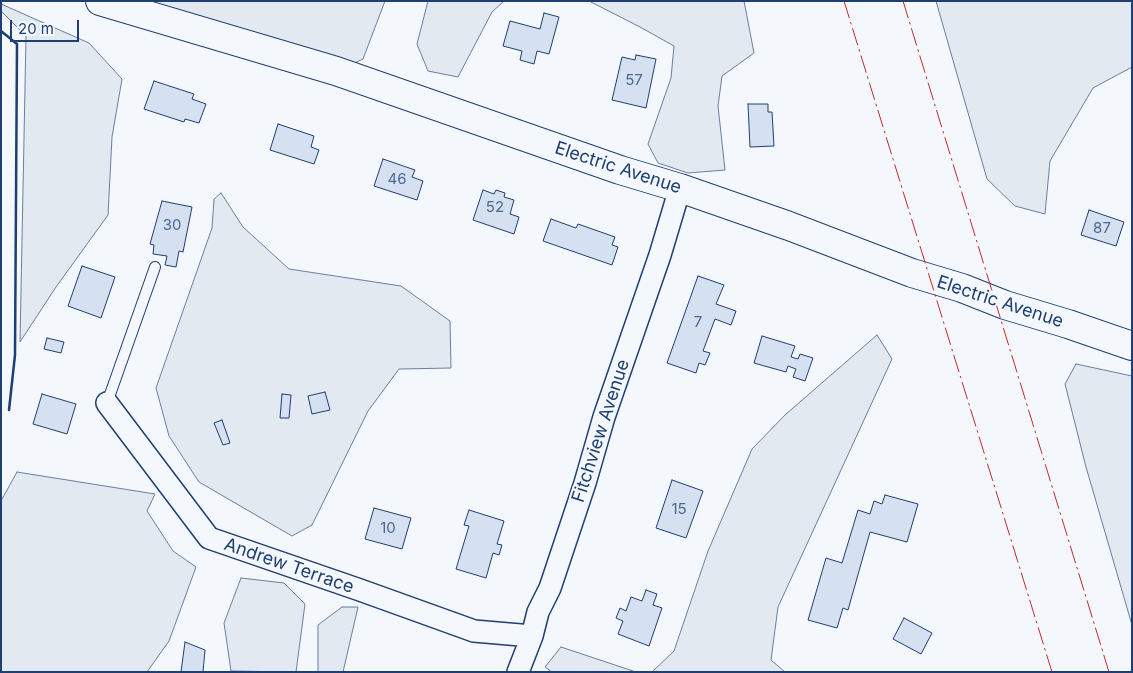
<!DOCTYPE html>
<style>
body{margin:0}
#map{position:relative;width:1133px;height:673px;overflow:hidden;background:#f4f7fb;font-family:Inter,sans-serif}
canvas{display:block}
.frame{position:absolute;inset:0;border:2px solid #1d3f73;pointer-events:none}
.scale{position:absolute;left:10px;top:20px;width:69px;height:22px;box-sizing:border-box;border:2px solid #1d3f73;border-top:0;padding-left:6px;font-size:15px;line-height:18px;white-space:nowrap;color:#1d3f73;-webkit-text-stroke:4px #f4f7fb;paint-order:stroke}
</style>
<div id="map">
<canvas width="1133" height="673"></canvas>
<div class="frame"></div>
<div class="scale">20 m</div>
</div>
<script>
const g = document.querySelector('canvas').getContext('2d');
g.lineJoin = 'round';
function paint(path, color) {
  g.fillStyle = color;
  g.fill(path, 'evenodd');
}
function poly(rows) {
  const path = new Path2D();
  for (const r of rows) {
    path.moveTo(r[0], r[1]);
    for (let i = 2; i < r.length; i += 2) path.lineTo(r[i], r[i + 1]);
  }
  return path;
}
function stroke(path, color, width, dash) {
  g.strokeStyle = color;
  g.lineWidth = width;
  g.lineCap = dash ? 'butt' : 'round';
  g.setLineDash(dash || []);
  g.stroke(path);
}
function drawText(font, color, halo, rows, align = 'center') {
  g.font = font + ' Inter,sans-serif';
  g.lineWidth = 4;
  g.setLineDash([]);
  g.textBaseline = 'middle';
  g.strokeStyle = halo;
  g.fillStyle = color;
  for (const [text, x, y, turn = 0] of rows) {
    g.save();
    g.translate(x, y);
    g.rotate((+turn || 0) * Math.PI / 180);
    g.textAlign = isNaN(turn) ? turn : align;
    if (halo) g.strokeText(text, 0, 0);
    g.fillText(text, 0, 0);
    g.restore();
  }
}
const green = poly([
 [148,1,385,1,363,59,346,67,148,1],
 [428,1,504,1,492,12,458,77,428,71,417,44,428,1],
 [589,1,744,1,754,53,722,76,718,106,725,170,688,173,658,163,648,144,671,78,674,46,640,27,589,1],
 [936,1,1132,1,1132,67,1093,88,1050,161,1045,214,1015,206,987,179,936,1],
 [1,4,89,43,122,79,112,137,108,215,56,287,20,342,26,36,1,11,1,4],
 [221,193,243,227,289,269,401,286,450,321,451,368,399,369,368,411,312,525,292,536,199,482,169,436,156,388,212,228,214,199,221,193],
 [877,335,892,359,778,607,771,660,785,672,652,672,674,651,708,551,752,449,785,415,877,335],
 [1076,364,1132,376,1132,625,1086,467,1065,384,1076,364],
 [17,472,155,494,147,511,173,551,196,567,169,641,147,672,1,672,1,501,17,472],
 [241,578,284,583,305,604,296,672,231,671,224,623,241,578],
 [342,607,358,607,343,672,318,672,318,625,342,607],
 [561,647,636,672,552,672,545,667,561,647]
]);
const building = poly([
 [544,13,559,17,549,54,537,51,534,64,520,60,522,51,503,46,510,21,540,29,544,13],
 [636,55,656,59,646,108,612,100,622,57,635,60,636,55],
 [154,81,194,94,192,99,206,104,199,123,185,119,184,122,144,109,154,81],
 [748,104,768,104,768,112,772,112,774,146,750,147,748,104],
 [278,124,314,136,311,147,319,150,314,164,270,150,278,124],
 [383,159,415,170,412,177,423,181,417,200,374,186,383,159],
 [483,190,494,194,496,190,505,193,504,197,514,200,510,214,519,217,514,234,473,220,483,190],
 [162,201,192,207,183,252,179,251,176,267,165,265,167,256,153,254,154,245,150,244,162,201],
 [1089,210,1124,222,1116,246,1081,235,1089,210],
 [551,219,576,228,578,224,615,237,612,245,618,247,612,265,543,241,551,219],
 [82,266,115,277,101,318,68,306,82,266],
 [698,276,724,285,716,304,736,311,731,325,715,319,703,351,710,353,705,365,699,363,696,373,667,363,698,276],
 [762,336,795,346,791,357,798,359,800,354,813,358,805,381,793,377,796,369,788,366,786,372,754,363,762,336],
 [47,338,64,342,61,353,44,349,47,338],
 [325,392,330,410,312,414,308,396,325,392],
 [42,394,76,404,67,434,33,424,42,394],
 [282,394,291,395,289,418,280,418,282,394],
 [222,420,230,443,223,445,214,423,222,420],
 [672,480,703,491,686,538,656,528,672,480],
 [885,495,918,504,907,542,870,532,848,610,843,608,837,628,808,620,826,558,842,563,858,510,870,514,874,501,882,504,885,495],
 [374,508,411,518,402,549,365,539,374,508],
 [469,510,504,521,497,544,502,545,499,555,493,553,486,578,456,569,469,526,464,525,469,510],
 [646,590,657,594,653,605,662,608,649,646,618,634,623,621,616,618,620,608,626,611,631,597,642,601,646,590],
 [904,618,932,633,921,654,893,639,904,618],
 [185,642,205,650,203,672,181,672,185,642]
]);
const lane = poly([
 [107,403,155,267]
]);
const street = poly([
 [107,403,209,538,360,590,474,631,532,636],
 [518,672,532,636,538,612,550,588,585,483,604,417,660,255,680,188]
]);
const primary = poly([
 [100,1,336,71,620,170,680,188,789,226,912,273,962,288,1005,305,1068,324,1132,346]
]);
const wall = poly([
 [1,31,17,44,15,355,9,410]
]);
const power = poly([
 [844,1,1052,672],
 [903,1,1109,672]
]);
const numberNames = [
 ["57",634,80],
 ["46",397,179],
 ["52",495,207],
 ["30",172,225],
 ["87",1102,228],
 ["7",698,322],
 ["15",679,509],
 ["10",388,528]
];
const streetNames = [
 ["Electric Avenue",618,168,18],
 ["Electric Avenue",1000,302,18],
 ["Fitchview Avenue",601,431,-72],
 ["Andrew Terrace",289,566,19]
];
paint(green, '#e3e9f0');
stroke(green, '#687fa3', 1);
paint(building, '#d5e0f0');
stroke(building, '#1d3f73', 1);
stroke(lane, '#1d3f73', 12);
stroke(street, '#1d3f73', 24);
stroke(primary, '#1d3f73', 30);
stroke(lane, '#f4f7fb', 10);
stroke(street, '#f4f7fb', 21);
stroke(primary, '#f4f7fb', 28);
stroke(wall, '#1d3f73', 2.5);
stroke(power, '#c62828', 1, [18, 4, 2.5, 4]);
drawText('15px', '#4b6792', null, numberNames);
drawText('18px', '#1d3f73', '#f4f7fb', streetNames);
</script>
